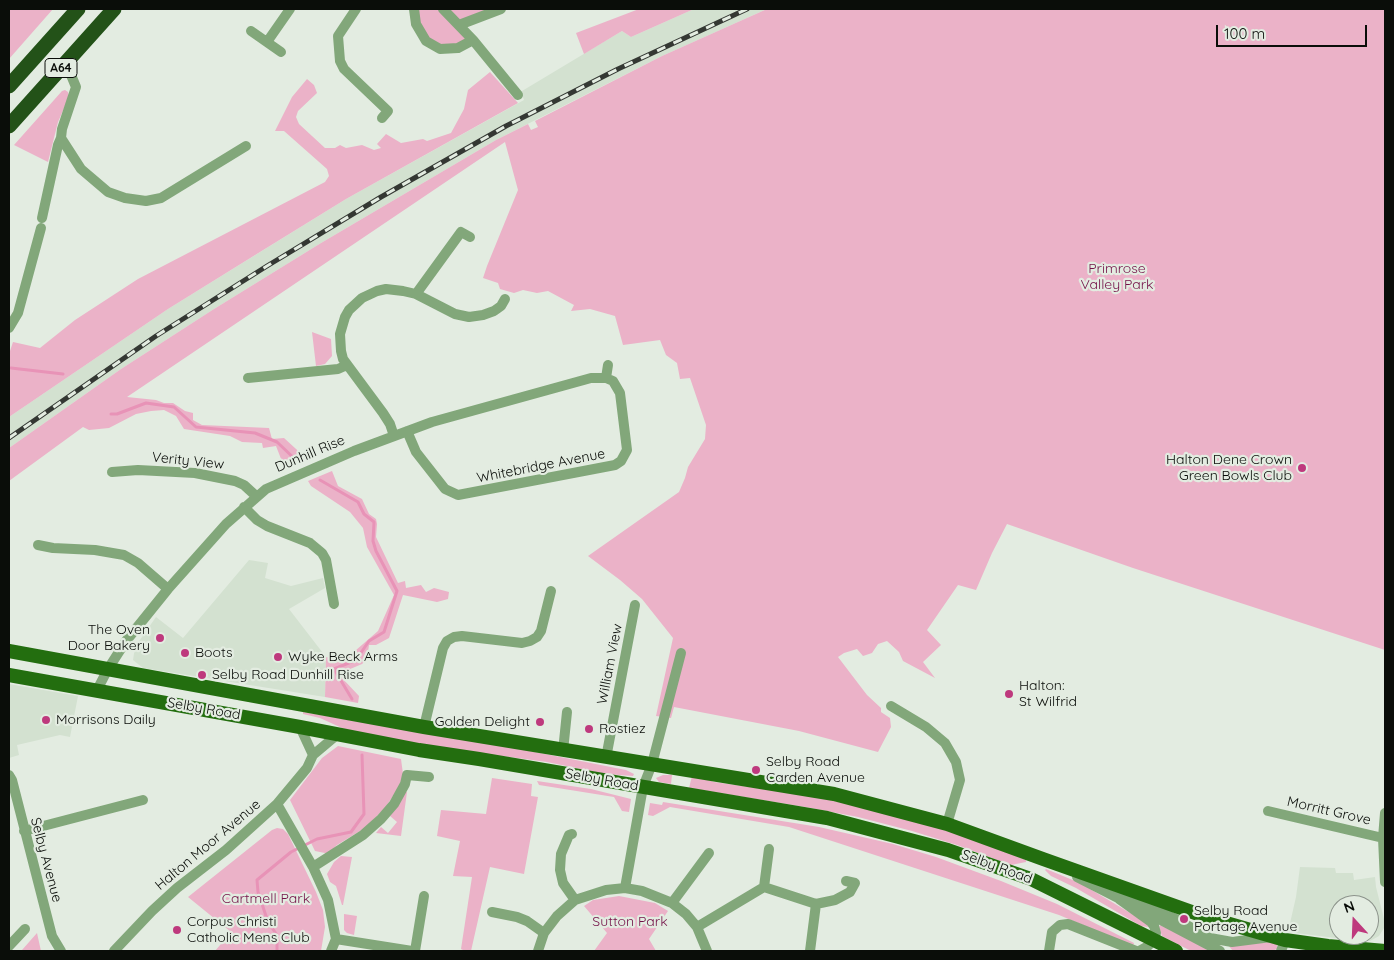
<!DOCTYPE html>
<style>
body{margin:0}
#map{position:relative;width:1394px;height:960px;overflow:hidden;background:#e3ece1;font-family:Quicksand,sans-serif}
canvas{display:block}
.frame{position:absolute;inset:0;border:10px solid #0a0d09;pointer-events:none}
.north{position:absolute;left:1329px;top:895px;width:50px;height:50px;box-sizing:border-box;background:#e3ece1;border:1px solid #8c938b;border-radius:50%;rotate:340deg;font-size:14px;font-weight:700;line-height:20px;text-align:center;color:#0a0d09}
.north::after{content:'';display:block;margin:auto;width:18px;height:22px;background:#be397d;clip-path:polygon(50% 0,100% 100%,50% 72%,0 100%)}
.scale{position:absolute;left:1216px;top:25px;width:151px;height:22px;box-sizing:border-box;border:2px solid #0a0d09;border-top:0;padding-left:6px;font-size:15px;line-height:18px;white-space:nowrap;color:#0a0d09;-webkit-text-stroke:4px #e3ece1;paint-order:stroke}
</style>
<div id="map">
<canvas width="1394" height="960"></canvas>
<div class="frame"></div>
<div class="north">N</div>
<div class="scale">100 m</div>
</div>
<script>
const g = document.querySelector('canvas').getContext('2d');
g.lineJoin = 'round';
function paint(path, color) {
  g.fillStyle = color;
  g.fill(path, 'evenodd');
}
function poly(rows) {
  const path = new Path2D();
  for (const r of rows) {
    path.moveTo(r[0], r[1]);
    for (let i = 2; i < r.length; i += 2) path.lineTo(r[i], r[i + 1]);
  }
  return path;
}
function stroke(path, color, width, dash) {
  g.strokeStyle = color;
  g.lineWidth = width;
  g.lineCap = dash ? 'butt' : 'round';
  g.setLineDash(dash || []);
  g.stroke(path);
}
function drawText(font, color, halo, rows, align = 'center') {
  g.font = font + ' Quicksand,sans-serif';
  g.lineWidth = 4.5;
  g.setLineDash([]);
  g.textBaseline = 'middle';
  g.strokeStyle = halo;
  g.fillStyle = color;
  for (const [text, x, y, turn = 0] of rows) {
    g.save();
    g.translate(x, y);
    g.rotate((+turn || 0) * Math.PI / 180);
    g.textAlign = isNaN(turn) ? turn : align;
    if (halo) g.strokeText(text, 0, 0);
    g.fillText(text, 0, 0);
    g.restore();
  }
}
const built = poly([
 [694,9,767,9,662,56,496,140,321,243,214,309,121,369,9,448,9,417,168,309,346,199,524,100,521,92,522,91,622,31,631,37],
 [249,560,268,563,265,578,291,586,323,578,325,588,289,609,326,657,325,697,143,668,133,660,135,647,156,617,183,638],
 [9,684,78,696,70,737,60,735,17,745,19,755,9,758],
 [1300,867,1335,868,1336,873,1353,873,1354,880,1375,877,1376,887,1385,923,1384,928,1379,936,1370,941,1351,940,1288,932,1296,897],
 [1339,905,1369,905,1369,935,1339,935]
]);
const green = poly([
 [9,9,53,9,9,59],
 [414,9,491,9,459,25,473,40,458,48,426,41],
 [639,9,694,9,631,37,622,31,584,54,576,33],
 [767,9,1385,9,1385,650,1133,568,1007,524,992,553,976,590,958,585,927,630,941,645,923,662,935,678,903,661,899,652,887,641,878,644,872,653,863,656,857,649,844,653,838,657,867,695,881,708,881,712,890,718,891,727,878,752,799,731,674,707,671,718,656,716,673,638,642,599,620,580,588,556,679,492,685,478,688,467,705,439,706,425,690,378,680,379,677,363,666,355,660,340,623,345,615,316,590,309,571,311,574,305,548,291,537,293,523,290,514,293,500,289,498,283,483,278,487,266,518,190,505,142,127,397,156,400,164,403,173,403,185,411,193,413,193,420,202,425,269,428,272,439,284,438,307,459,285,469,276,446,263,448,262,443,242,442,230,436,184,429,176,416,164,410,151,411,136,414,109,428,89,430,83,427,9,481,9,448,121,369,214,309,321,243,496,140,528,124,531,130,538,127,535,121,662,56],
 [490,72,518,103,346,199,260,252,168,309,9,417,9,354,13,342,40,348,75,320,138,279,325,182,329,176,327,169,284,131,275,131,292,97,307,79,314,85,317,93,298,111,296,117,299,124,325,148,335,148,340,145,346,148,362,145,374,150,381,148,377,144,386,134,401,143,423,139,427,141,451,133,464,109,468,90],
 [65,90,68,92,69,97,58,122,48,162,14,145,62,91],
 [312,332,331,339,332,356,325,364,316,366],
 [332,471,338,486,362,499,369,514,376,519,377,524,376,537,398,583,405,581,406,588,421,585,426,592,434,588,449,592,448,599,437,602,403,595,389,638,376,645,369,645,367,659,362,664,343,672,342,678,359,696,358,703,325,697,326,657,343,659,348,657,378,631,394,595,367,547,363,528,350,512,311,486,308,481],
 [303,712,520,749,626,770,634,774,633,776,605,774,547,762,502,756,492,756,353,733,320,718,303,714],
 [338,746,401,759,403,774,401,784,385,808,365,828,337,845,327,855,325,853,315,851,290,800,322,758],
 [663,775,672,775,671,784,659,782,656,778],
 [692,776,704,778,714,782,813,796,861,807,962,834,1026,860,1026,862,1011,865,957,845,912,831,858,817,811,808,689,788],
 [492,778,532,784,531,796,538,797,524,874,490,867,471,951,465,951,461,949,472,877,453,876,460,841,437,836,441,810,486,814],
 [537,781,591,789,631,799,629,812,622,811,614,797,539,785],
 [405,792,407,792,401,836,376,833,381,827,388,833,397,822,390,816],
 [663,802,819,827,893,844,936,857,1001,881,1057,904,1134,943,1133,946,1059,915,789,827,670,807,653,816,648,815,650,803,662,805],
 [277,828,283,829,288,834,316,892,323,910,325,927,321,951,215,951,231,932,188,897,272,830],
 [341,856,352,857,343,905,342,905,336,886,330,882,327,874,334,862],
 [1046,869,1080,883,1147,923,1148,927,1141,926,1076,888,1051,876,1045,870],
 [619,896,655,903,668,911,649,939,656,951,594,951,607,933,584,906,593,900],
 [344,914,357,916,354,935,347,933,344,930],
 [1160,925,1217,951,1191,951,1162,936,1159,927],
 [37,933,41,951,22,950],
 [1277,941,1277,949,1272,951,1233,951,1227,944]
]);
const stream = poly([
 [11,368,63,374],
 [111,414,117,414,146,403,174,407,196,427,255,433,277,442,298,462],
 [320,480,358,502,364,514,374,522,373,541,376,551,397,591,384,632,369,641,356,660,334,669,352,699],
 [277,951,277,935,268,922,258,892,257,880,291,852,317,839,351,832,364,814,362,755]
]);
const minor = poly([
 [356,9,338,36,340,61,344,69,388,111,382,118],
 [414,9,416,24,426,41,440,49,458,48,473,40],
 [443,9,473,40,518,95],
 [459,25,501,9],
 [251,31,281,52],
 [267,42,290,9],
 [61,67,71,75,76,87,62,129,61,138,81,169,108,192,125,198,146,201,161,198,246,146],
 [42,218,58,145,61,138],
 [416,294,461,232,470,237],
 [9,328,18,313,41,228],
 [248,378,338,369,347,365],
 [407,431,416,452,445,489,458,495,615,465,621,461,627,450,620,393,613,381,606,378],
 [394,436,390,424,383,413,343,359,341,351,340,334,345,317,349,310,362,298,377,291,386,289,403,291,416,294,455,314,469,317,483,315,494,311,501,306,505,299],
 [112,472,138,470,195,473,235,481,244,485,256,496],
 [244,507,257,520,267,526,310,543,322,553,326,560,334,604],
 [38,545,53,548,95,550,124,555,138,563,168,589],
 [97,690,108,669,126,641,168,589,226,524,266,489,354,451,432,422,591,378,606,378,608,365],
 [891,706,926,727,945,743,956,762,960,780,947,824],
 [300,727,313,755],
 [424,727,443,648,447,641,454,637,462,636,522,643,530,641,537,637,541,631,551,591],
 [563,751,567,712],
 [606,758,635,605],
 [9,775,12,780,52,936,61,951],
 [277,804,313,867,328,900,336,939,331,951],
 [1268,811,1383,838],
 [1385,813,1383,838,1385,882],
 [24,831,143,800],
 [572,834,569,835,561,854,560,870,563,883,575,900],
 [313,867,363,835,381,819,394,804,405,784,407,775,429,777],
 [1077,877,1124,901],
 [764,887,816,904,810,951],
 [625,888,642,891,672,903,686,914,697,927,707,951],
 [1119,892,1178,920,1210,938,1232,942,1271,937],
 [1119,899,1151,922,1154,926,1156,933,1154,940,1148,946,1139,951],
 [672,903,709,853],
 [816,904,835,900,850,892,855,883,846,881],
 [1142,910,1220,951],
 [492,912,517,917,527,921,544,933],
 [697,927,764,887,769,849],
 [336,939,412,951],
 [9,946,25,929],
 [114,951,152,911,177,888,226,850,277,804,307,768,313,755,338,734],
 [415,951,424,896],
 [538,951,544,933,557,916,575,900,606,890,625,888,643,787,652,764,681,653],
 [1049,951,1052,932,1060,925,1068,924,1136,951],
 [1281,951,1285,940]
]);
const major = poly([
 [9,651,424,727,834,794,947,824,1043,859,1209,918,1285,940,1328,946,1385,951],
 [9,675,300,727,419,750,479,759,827,818,948,850,1031,879,1176,951]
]);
const highway = poly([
 [9,86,78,9],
 [9,126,114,9]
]);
const rail = poly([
 [9,438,156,336,267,266,381,197,506,126,618,69,747,9]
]);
const markers = [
 [1302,468,5,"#be397d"],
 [160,638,5,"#be397d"],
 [185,653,5,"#be397d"],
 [278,657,5,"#be397d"],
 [202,675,5,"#be397d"],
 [1009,694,5,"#be397d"],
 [46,720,5,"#be397d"],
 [540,722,5,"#be397d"],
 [589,729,5,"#be397d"],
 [756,770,5,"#be397d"],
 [1184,919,5,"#be397d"],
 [177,930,5,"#be397d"]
];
const shields = [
 [61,68,32]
];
const shieldNames = [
 ["A64",61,68]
];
const parkNames = [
 ["Primrose",1117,269],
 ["Valley Park",1117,285],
 ["Cartmell Park",266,899],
 ["Sutton Park",630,922]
];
const streetNames = [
 ["Dunhill Rise",310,454,-23],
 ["Verity View",188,461,6],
 ["Whitebridge Avenue",541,466,-11],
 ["William View",610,664,-79],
 ["Selby Road",204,709,10],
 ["Selby Road",602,780,10],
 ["Morritt Grove",1329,811,13],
 ["Halton Moor Avenue",208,845,-40],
 ["Selby Avenue",46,860,75],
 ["Selby Road",997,867,20]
];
const poiNames = [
 ["Halton Dene Crown",1292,460,"right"],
 ["Green Bowls Club",1292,476,"right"],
 ["The Oven",150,630,"right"],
 ["Door Bakery",150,646,"right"],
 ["Boots",195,653],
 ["Wyke Beck Arms",288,657],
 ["Selby Road Dunhill Rise",212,675],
 ["Halton:",1019,686],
 ["St Wilfrid",1019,702],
 ["Morrisons Daily",56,720],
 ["Golden Delight",530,722,"right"],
 ["Rostiez",599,729],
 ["Selby Road",766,762],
 ["Carden Avenue",766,778],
 ["Selby Road",1194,911],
 ["Portage Avenue",1194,927],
 ["Corpus Christi",187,922],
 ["Catholic Mens Club",187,938]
];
paint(built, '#d3e1d0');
paint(green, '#ebb2c8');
stroke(stream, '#e893b7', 3);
stroke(minor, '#82a77a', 10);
stroke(major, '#236e0f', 14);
stroke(highway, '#235218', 15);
stroke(rail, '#343833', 5);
stroke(rail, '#e3ece1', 3, [9]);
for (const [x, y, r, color] of markers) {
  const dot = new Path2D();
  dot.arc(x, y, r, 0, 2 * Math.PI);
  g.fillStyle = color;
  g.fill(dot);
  stroke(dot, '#e3ece1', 2);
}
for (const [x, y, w] of shields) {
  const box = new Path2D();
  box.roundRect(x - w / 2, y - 9.5, w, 19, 4);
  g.fillStyle = '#e3ece1';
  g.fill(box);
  stroke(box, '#0a0d09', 1);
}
drawText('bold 12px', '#0a0d09', null, shieldNames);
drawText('14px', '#731047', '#e3ece1', parkNames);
drawText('14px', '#0a0d09', '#e3ece1', streetNames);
drawText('14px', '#0a0d09', '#e3ece1', poiNames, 'left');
</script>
